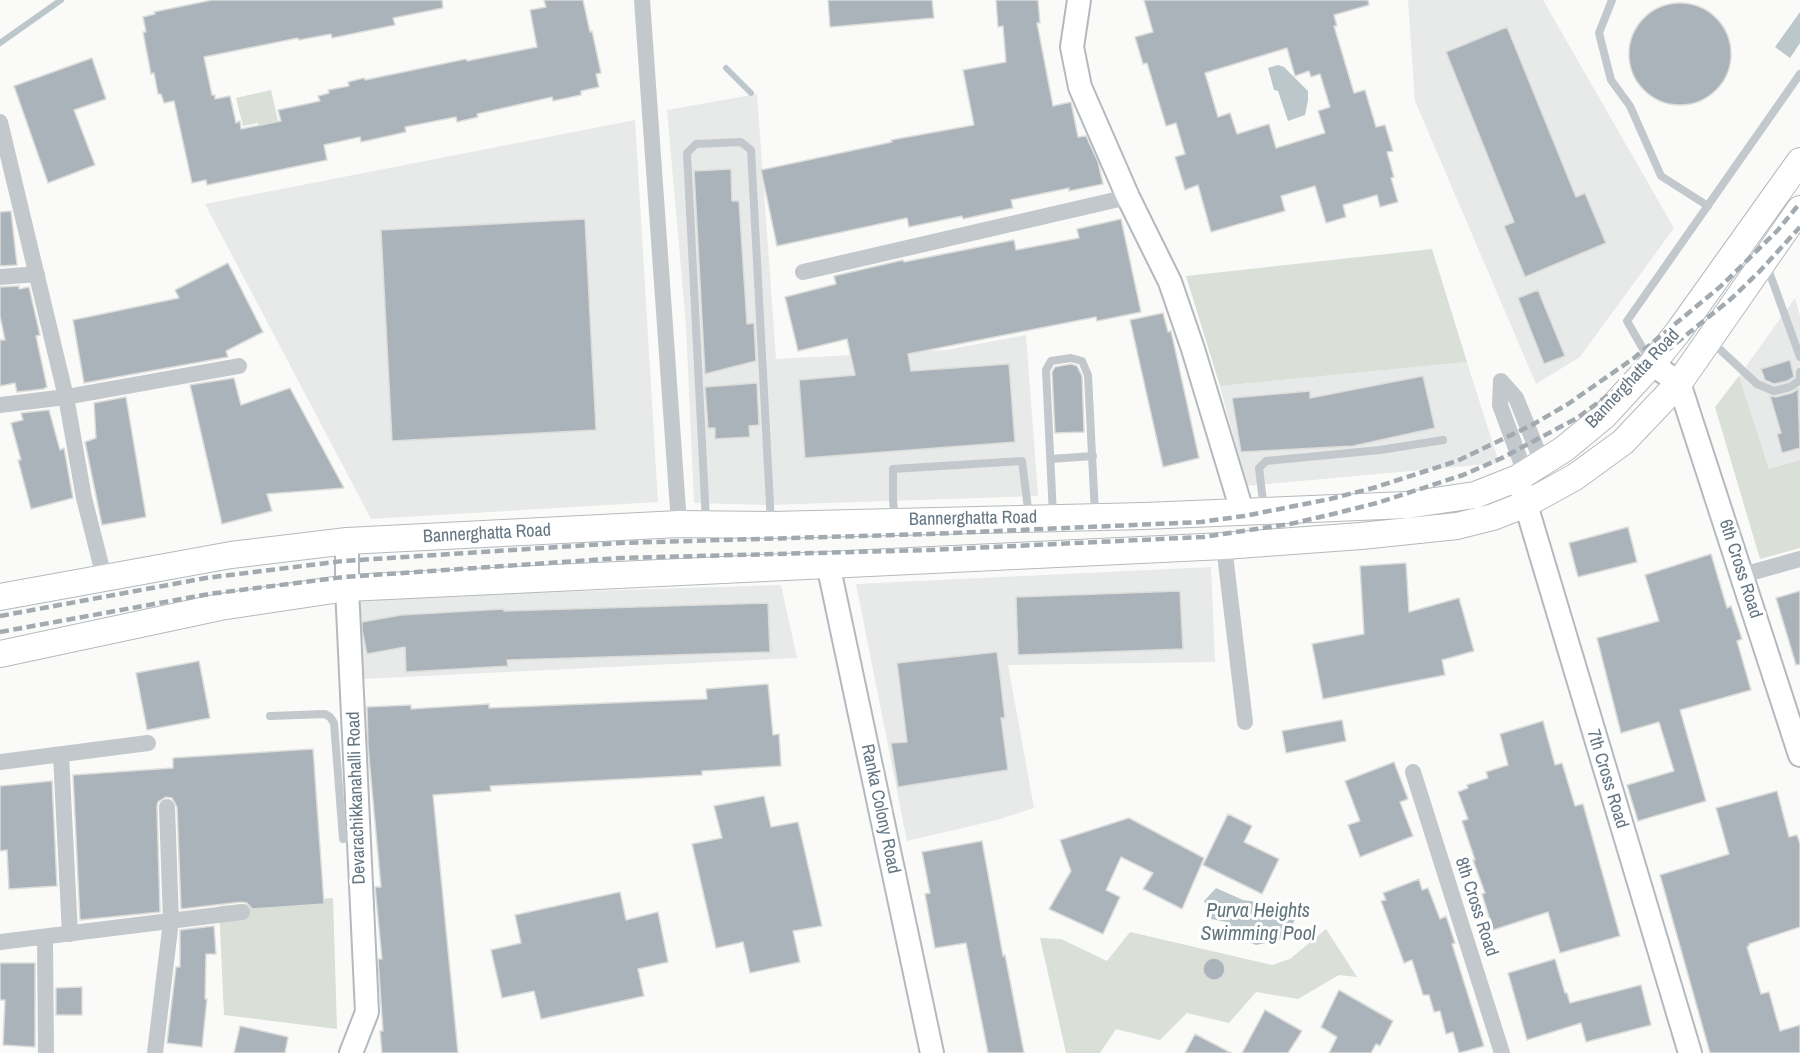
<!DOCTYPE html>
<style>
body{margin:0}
canvas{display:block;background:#fafaf8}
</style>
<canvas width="1800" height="1053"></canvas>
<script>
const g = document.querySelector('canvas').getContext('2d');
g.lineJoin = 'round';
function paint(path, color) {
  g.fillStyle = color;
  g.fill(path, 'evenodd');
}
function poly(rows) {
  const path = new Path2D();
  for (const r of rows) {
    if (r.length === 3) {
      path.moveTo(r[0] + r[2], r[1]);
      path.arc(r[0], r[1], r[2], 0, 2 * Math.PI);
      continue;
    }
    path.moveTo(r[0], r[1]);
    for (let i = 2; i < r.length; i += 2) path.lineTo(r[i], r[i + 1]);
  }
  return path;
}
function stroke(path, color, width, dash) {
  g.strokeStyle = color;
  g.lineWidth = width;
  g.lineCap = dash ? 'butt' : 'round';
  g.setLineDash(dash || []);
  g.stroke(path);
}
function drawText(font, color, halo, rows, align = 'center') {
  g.font = font + ' "Archivo Narrow",sans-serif';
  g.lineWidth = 6;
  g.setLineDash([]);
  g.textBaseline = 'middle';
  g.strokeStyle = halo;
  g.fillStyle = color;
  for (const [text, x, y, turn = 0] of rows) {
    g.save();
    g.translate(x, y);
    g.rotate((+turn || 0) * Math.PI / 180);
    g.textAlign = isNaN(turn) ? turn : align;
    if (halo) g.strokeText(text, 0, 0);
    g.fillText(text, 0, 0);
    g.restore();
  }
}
const built = poly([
 [1408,0,1543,0,1674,228,1580,357,1536,384,1415,101],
 [757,94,776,359,946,350,1026,335,1038,496,769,505,694,503,686,325,667,110],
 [635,120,658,502,371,519,205,204],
 [1795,298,1800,316,1800,460,1769,469,1739,376],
 [1467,362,1499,463,1246,486,1220,386],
 [1211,567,1215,662,1008,665,1034,808,997,820,907,841,856,584],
 [781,585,797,658,362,679,360,598]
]);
const green = poly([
 [271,90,281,134,261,138,258,123,243,126,236,98],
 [1432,249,1467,362,1220,386,1186,276],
 [1739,376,1769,469,1800,460,1800,548,1760,559,1715,407],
 [333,898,337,1029,224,1015,219,906],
 [1326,929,1357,977,1339,975,1298,999,1256,992,1229,1023,1187,1013,1160,1040,1116,1029,1100,1053,1066,1053,1040,938,1061,939,1107,961,1130,932,1272,965,1290,959]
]);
const water = poly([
 [1800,12,1800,43,1790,58,1775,47],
 [1278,65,1284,67,1308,91,1308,100,1305,115,1288,121,1278,91,1274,90,1268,68],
 [1216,888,1243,900,1287,906,1297,913,1293,924,1280,940,1256,945,1240,939,1227,922,1211,919,1204,901]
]);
const stream = poly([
 [0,43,61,0],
 [726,68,751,93]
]);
const building = poly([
 [212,0,442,0,443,8,393,18,395,25,332,38,331,34,299,40,298,38,204,57,212,95,215,95,215,99,230,96,236,123,240,121,241,129,281,121,278,110,320,101,318,96,329,93,328,90,349,86,348,82,364,78,365,80,466,59,467,61,537,47,530,10,546,7,544,0,583,0,590,32,592,31,601,73,596,74,599,87,581,91,581,95,553,101,552,97,477,114,478,117,457,122,456,117,405,127,406,132,361,142,360,137,324,145,327,160,207,185,206,180,192,183,174,101,164,103,161,94,158,94,154,73,151,74,143,32,146,32,143,17,155,14,154,12,212,0],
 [828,0,932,0,934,18,830,27,828,0],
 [996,0,1038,0,1040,23,1037,23,1053,106,1071,102,1078,137,1086,136,1098,162,1103,184,1069,191,1069,188,1011,200,1013,208,963,219,962,216,909,227,907,218,777,246,761,170,892,142,891,140,974,125,963,70,1006,62,1003,26,998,27,996,0],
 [1144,0,1368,0,1369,5,1334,15,1337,26,1334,26,1354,93,1365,90,1376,127,1385,125,1393,151,1387,152,1394,177,1391,178,1398,202,1380,207,1377,195,1343,205,1346,217,1326,223,1315,186,1281,196,1285,211,1211,232,1198,185,1185,190,1175,157,1185,154,1176,123,1166,126,1147,63,1143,64,1135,37,1153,32,1144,0],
 [1287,48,1295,76,1309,71,1311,77,1320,74,1330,107,1318,111,1325,133,1276,148,1269,124,1237,134,1230,113,1218,117,1205,73,1287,48],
 [1680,54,51],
 [1507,27,1576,197,1585,193,1606,243,1525,277,1504,226,1514,222,1446,52,1507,27],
 [92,58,106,99,74,110,95,165,48,183,14,86,92,58],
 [731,169,732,201,739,201,747,324,754,323,756,361,705,374,694,171,731,169],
 [11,211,17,265,0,266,0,212,11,211],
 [585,219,596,430,392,441,381,230,585,219],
 [1121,219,1141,312,1097,321,1096,317,908,354,911,371,1009,364,1015,442,805,458,799,380,855,375,847,339,798,351,785,297,836,284,834,276,903,260,904,262,1014,240,1016,250,1079,238,1077,229,1121,219],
 [228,263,263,332,226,351,228,357,84,383,73,320,179,298,175,290,228,263],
 [19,286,19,289,29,287,40,335,36,336,47,387,43,389,17,392,15,383,0,386,0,340,5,340,0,316,0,287,19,286],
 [1538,290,1565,356,1544,364,1518,298,1538,290],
 [1163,313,1168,332,1171,331,1199,458,1163,467,1130,320,1163,313],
 [1790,360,1794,377,1787,381,1774,384,1765,380,1761,369,1790,360],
 [1071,364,1077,366,1082,376,1084,432,1055,433,1052,372,1055,367,1071,364],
 [1423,376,1435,428,1353,446,1241,452,1232,398,1310,391,1310,398,1423,376],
 [234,378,241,405,290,388,344,488,267,494,272,511,222,524,190,385,234,378],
 [757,383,759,425,749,426,750,437,715,439,715,428,708,428,705,387,757,383],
 [1798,389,1800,448,1782,453,1777,434,1781,433,1770,396,1776,397,1792,393,1798,389],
 [126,397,146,517,102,525,85,442,96,438,94,403,126,397],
 [49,410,60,450,64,448,73,498,31,509,18,460,21,460,11,423,23,420,21,413,49,410],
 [1628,527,1637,562,1578,577,1569,543,1628,527],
 [1711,554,1727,608,1731,606,1742,639,1737,641,1751,690,1680,710,1706,801,1638,821,1627,785,1674,771,1659,722,1621,733,1597,638,1659,621,1645,575,1711,554],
 [1406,563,1409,612,1459,598,1474,651,1442,660,1445,675,1323,699,1312,644,1364,634,1360,566,1406,563],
 [1180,591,1183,649,1018,655,1016,597,1180,591],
 [1800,591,1800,664,1796,665,1776,598,1800,591],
 [768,603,770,652,507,660,508,666,406,672,405,647,367,654,362,630,362,622,401,615,504,609,504,611,768,603],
 [997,652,1005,718,1001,718,1008,770,898,787,891,743,907,742,897,663,997,652],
 [199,661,210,718,147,730,136,673,199,661],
 [768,684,773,735,779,734,781,766,702,771,702,775,490,786,491,791,433,795,458,1053,382,1053,380,1031,383,1031,378,959,382,959,375,887,381,887,368,747,367,707,411,705,411,709,489,704,489,708,707,699,706,689,768,684],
 [1342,720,1346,741,1286,753,1282,731,1342,720],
 [1543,721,1555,765,1562,763,1575,806,1583,804,1620,936,1560,953,1548,912,1493,930,1482,894,1485,893,1473,860,1475,860,1462,821,1468,819,1458,792,1468,788,1467,785,1488,778,1486,772,1508,765,1500,734,1543,721],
 [313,749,324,904,252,909,247,903,241,902,181,909,177,807,172,798,166,797,158,802,157,807,160,912,80,920,73,775,173,768,173,758,313,749],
 [1394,762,1408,799,1400,802,1413,836,1360,857,1348,825,1360,821,1345,781,1394,762],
 [52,781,57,886,9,889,7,850,0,851,0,786,52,781],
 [1777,791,1789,837,1797,835,1800,844,1800,927,1749,944,1749,946,1747,947,1761,994,1769,992,1780,1031,1800,1025,1800,1053,1710,1053,1660,875,1729,854,1716,808,1777,791],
 [764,796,771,827,798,822,822,926,793,931,800,962,750,973,743,942,716,948,692,844,722,838,714,806,764,796],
 [1228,814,1252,826,1244,842,1279,859,1262,894,1203,865,1228,814],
 [1129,818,1204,858,1182,909,1143,889,1153,873,1121,857,1106,890,1120,897,1103,934,1049,909,1071,871,1060,840,1129,818],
 [982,841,1003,956,1005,955,1024,1053,988,1053,966,943,935,948,925,894,930,893,922,852,982,841],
 [1419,879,1422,890,1428,888,1440,919,1446,916,1455,943,1452,944,1484,1046,1459,1053,1453,1032,1446,1034,1440,1011,1434,1012,1429,995,1423,995,1412,960,1404,963,1381,901,1386,900,1383,893,1419,879],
 [620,892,626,920,658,912,668,962,638,969,644,996,541,1019,534,991,502,998,491,950,521,943,515,915,620,892],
 [214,926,216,954,206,954,205,999,207,999,202,1047,167,1043,176,967,180,967,180,930,214,926],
 [1214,969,11],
 [1555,959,1565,993,1567,993,1570,1003,1641,985,1651,1025,1586,1042,1581,1023,1527,1040,1508,973,1555,959],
 [0,963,35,963,35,1047,3,1045,5,1000,0,1000,0,963],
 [82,987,82,1015,56,1015,56,988,82,987],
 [1339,990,1393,1021,1380,1046,1376,1044,1371,1053,1329,1053,1337,1037,1321,1027,1339,990],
 [1265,1010,1302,1031,1288,1053,1242,1053,1265,1010],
 [240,1026,288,1037,285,1053,234,1053,240,1026],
 [1195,1034,1231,1053,1185,1053,1195,1034]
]);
const lane = poly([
 [1612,0,1599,33,1611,80,1630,106,1661,176,1708,206],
 [1767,266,1800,357],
 [1712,342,1757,384,1774,391,1790,387,1800,380,1800,372],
 [1650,361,1627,321,1800,74],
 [1050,459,1093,456],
 [1264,510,1259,468,1266,461,1380,450,1443,440],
 [1053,515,1046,370,1051,361,1071,358,1082,361,1088,375,1095,514],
 [895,520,893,500,893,469,1022,461,1029,517],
 [706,521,687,153,696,144,741,142,751,150,771,523],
 [270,716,325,714,330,717,334,723,343,839,357,838]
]);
const street = poly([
 [642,0,679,524],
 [0,122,66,397,84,498,104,577],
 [803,272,1128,197],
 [0,277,37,274],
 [1501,381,1500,405,1525,473],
 [1501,381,1516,398,1542,462],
 [0,405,66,397,239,366],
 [1224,546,1245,722],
 [1743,575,1800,559],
 [61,755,70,934],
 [0,762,148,743],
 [1413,772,1502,1053],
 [45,937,46,1053],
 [0,942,242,912],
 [155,1053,171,921,167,807]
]);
const secondary = poly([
 [1079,0,1072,47,1080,87,1128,197,1170,282,1193,349,1242,511],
 [1652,364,1679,383,1800,755],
 [1521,488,1690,1053],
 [347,541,347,588,367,1012,351,1053],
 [828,564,932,1053]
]);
const primary = poly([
 [0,597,231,555,347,541,679,524,771,525,1144,516,1407,505,1475,495,1518,478,1564,449,1604,416,1652,364,1678,332,1800,161],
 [0,654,220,607,347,588,1224,546,1361,536,1457,526,1493,517,1526,504,1575,477,1623,442,1679,383,1800,209]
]);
const rail = poly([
 [0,616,206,578,343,561,620,543,929,534,1201,522,1244,516,1330,499,1373,488,1457,461,1532,425,1568,404,1634,358,1721,286,1778,230,1800,203],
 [0,632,209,594,344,577,621,558,930,550,1203,537,1290,524,1333,514,1377,503,1463,475,1502,458,1577,418,1643,370,1732,298,1759,272,1800,227]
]);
const streetNames = [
 ["Bannerghatta Road",1633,379,-47],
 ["Bannerghatta Road",973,519,-1],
 ["Bannerghatta Road",487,534,-3],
 ["6th Cross Road",1740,569,72],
 ["7th Cross Road",1607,779,73],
 ["Devarachikkanahalli Road",357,798,-92],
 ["Ranka Colony Road",880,809,78],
 ["8th Cross Road",1476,907,72]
];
const waterNames = [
 ["Purva Heights",1258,912],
 ["Swimming Pool",1258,935]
];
paint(built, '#e8e9e9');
paint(green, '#dadfd7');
paint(water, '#bbc7cb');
stroke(stream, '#bbc7cb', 6);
paint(building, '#aab3b9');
stroke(building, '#dcdcda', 1.5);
stroke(secondary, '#b3babf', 26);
stroke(primary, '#b5babe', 28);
stroke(lane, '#c3c8cc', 8);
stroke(street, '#c3c8cc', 16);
stroke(secondary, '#fff', 22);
stroke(primary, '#fff', 26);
stroke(rail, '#a2aab0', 4.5, [9, 4.5]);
drawText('18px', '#657683', '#fff', streetNames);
drawText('italic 20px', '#60757c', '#fff', waterNames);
</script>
